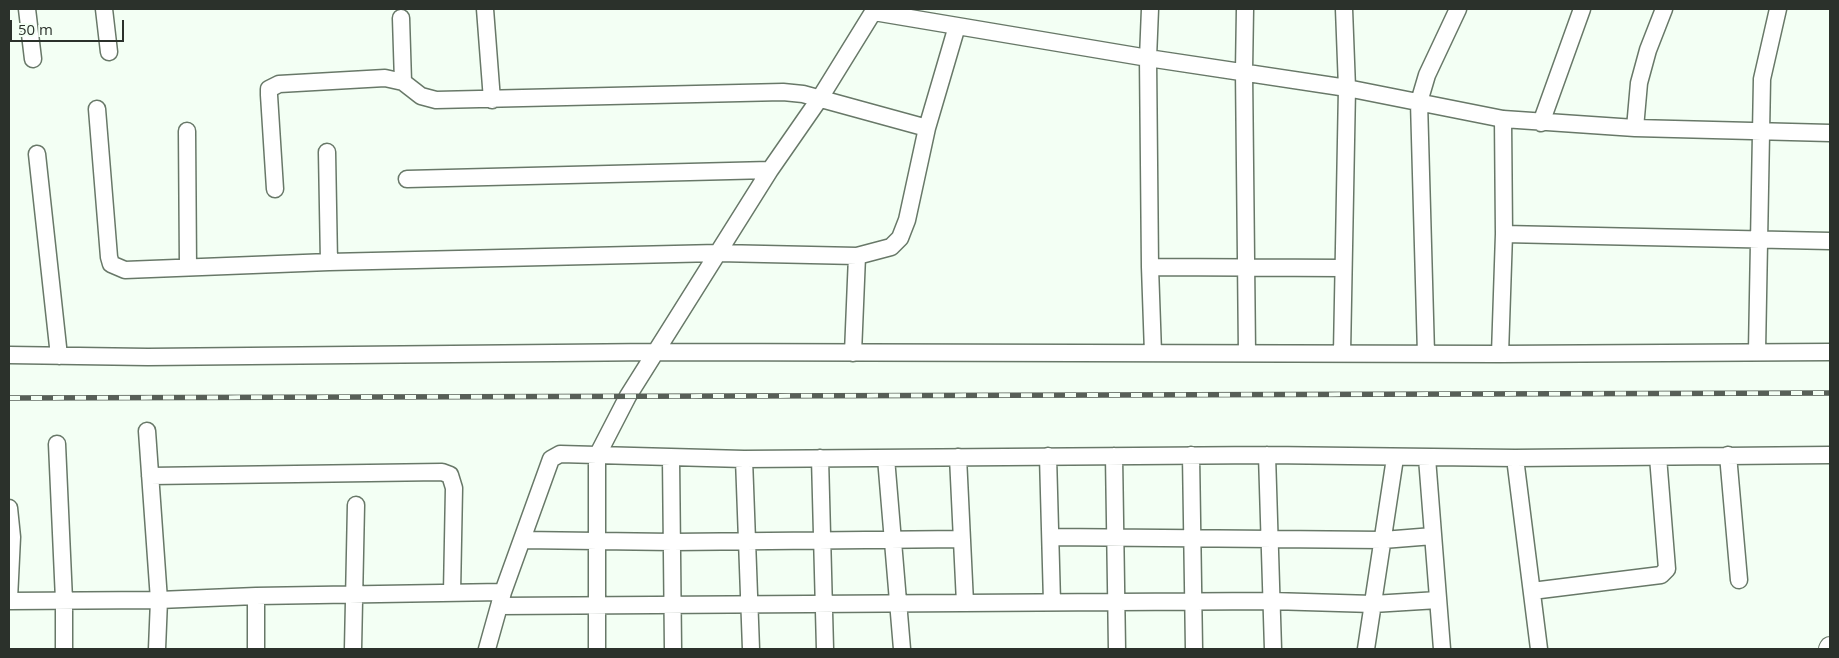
<!DOCTYPE html>
<style>
body{margin:0}
#map{position:relative;width:1839px;height:658px;overflow:hidden;background:#f3fff4;font-family:"Open Sans",sans-serif}
canvas{display:block}
.frame{position:absolute;inset:0;border:10px solid #2b312b;pointer-events:none}
.scale{position:absolute;left:10px;top:20px;width:114px;height:22px;box-sizing:border-box;border:2px solid #2b312b;border-top:0;padding-left:6px;font-size:15px;line-height:18px;white-space:nowrap;color:#2b312b;-webkit-text-stroke:4px #f3fff4;paint-order:stroke}
</style>
<div id="map">
<canvas width="1839" height="658"></canvas>
<div class="frame"></div>
<div class="scale">50 m</div>
</div>
<script>
const g = document.querySelector('canvas').getContext('2d');
g.lineJoin = 'round';
function poly(rows) {
  const path = new Path2D();
  for (const r of rows) {
    path.moveTo(r[0], r[1]);
    for (let i = 2; i < r.length; i += 2) path.lineTo(r[i], r[i + 1]);
  }
  return path;
}
function stroke(path, color, width, dash) {
  g.strokeStyle = color;
  g.lineWidth = width;
  g.lineCap = dash ? 'butt' : 'round';
  g.setLineDash(dash || []);
  g.stroke(path);
}
const minor = poly([
 [27,9,33,59],
 [104,9,109,52],
 [485,9,492,100],
 [1150,9,1148,58,1150,267],
 [1245,9,1244,71,1247,353],
 [874,12,1148,58,1347,88,1503,119,1635,128,1830,133],
 [401,18,403,82],
 [97,109,109,257,111,264,125,270,329,262,718,253,857,256,891,247,900,238,907,220,927,128,957,26],
 [1503,119,1504,234],
 [1541,123,1582,9],
 [1635,128,1639,83,1648,50,1664,9],
 [187,131,188,267],
 [327,152,329,262],
 [37,154,59,356],
 [407,179,770,170],
 [275,189,269,95,269,89,279,84,385,78,403,82,421,96,436,100,783,92,803,94,927,128],
 [1757,351,1762,79,1778,9],
 [853,353,857,256],
 [1153,353,1150,267,1343,268],
 [1342,353,1347,88,1344,9],
 [1426,354,1419,102,1427,75,1458,9],
 [1500,354,1504,234,1830,241],
 [9,355,148,357,656,352,1500,354,1830,352],
 [147,431,159,600,157,649],
 [57,444,64,600,64,649],
 [1191,455,1194,649],
 [1267,455,1273,649],
 [1728,455,1739,580],
 [1048,456,1052,602],
 [1114,456,1117,649],
 [958,457,965,603],
 [671,458,673,649],
 [820,458,825,649],
 [886,458,902,649],
 [1427,458,1442,649],
 [1515,458,1539,649],
 [744,459,751,649],
 [150,476,442,472,450,475,454,488,452,593],
 [9,508,12,537,9,599],
 [1052,537,1383,540,1433,536],
 [522,540,673,542,962,539],
 [1532,591,1661,575,1667,569,1658,457],
 [9,601,159,600,256,596],
 [499,606,1271,601,1373,604,1438,600],
 [256,649,256,596,503,592],
 [353,649,356,505],
 [487,649,503,592,551,459,560,454,744,459,1267,455,1515,458,1830,455],
 [597,649,597,456,628,396,770,170,820,98,875,9],
 [1366,649,1395,458]
]);
const tertiary = poly([
 [1829,649,1830,647]
]);
const rail = poly([
 [9,398,1830,393]
]);
stroke(minor, '#687868', 19);
stroke(tertiary, '#687868', 22);
stroke(minor, '#fff', 16);
stroke(tertiary, '#fff', 20);
stroke(rail, '#575f57', 5.5);
stroke(rail, '#f3fff4', 4, [11]);
</script>
